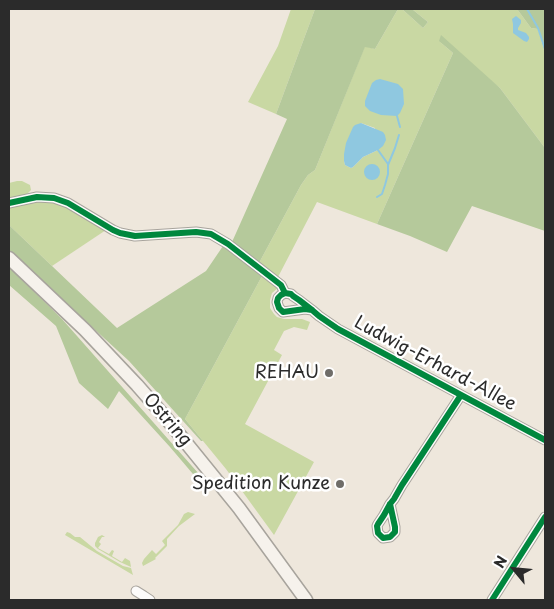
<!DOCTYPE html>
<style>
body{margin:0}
#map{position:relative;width:554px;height:609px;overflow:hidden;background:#eee7dc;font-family:"Playpen Sans",sans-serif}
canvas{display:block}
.frame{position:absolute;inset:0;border:10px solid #2b2b2b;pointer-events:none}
.north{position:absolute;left:489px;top:544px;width:50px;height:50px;-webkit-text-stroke:4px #fff;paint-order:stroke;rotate:298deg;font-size:14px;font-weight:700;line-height:20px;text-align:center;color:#2b2b2b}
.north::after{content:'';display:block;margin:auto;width:18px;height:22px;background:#2b2b2b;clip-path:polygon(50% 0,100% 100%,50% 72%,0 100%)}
</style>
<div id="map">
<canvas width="554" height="609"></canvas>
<div class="frame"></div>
<div class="north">N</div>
</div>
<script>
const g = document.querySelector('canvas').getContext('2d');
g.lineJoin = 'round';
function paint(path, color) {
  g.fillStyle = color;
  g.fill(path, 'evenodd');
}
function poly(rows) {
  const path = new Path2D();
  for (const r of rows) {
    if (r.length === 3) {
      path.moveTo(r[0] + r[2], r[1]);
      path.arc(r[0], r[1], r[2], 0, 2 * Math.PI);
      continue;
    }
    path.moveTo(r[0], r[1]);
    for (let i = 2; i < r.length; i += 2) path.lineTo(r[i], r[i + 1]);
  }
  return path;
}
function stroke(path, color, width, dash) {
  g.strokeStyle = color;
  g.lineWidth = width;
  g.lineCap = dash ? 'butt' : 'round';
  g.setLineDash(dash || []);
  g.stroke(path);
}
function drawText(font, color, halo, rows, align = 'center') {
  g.font = font + ' "Playpen Sans",sans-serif';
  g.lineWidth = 5;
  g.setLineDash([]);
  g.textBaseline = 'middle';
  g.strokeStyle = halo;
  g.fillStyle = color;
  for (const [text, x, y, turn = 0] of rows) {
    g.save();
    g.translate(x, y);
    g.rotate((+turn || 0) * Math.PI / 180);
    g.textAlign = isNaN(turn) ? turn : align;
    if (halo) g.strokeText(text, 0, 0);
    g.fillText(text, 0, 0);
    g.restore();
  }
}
const green = poly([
 [291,9,315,9,276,114,248,102,278,46],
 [398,9,402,9,423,28,428,22,412,9,517,9,531,28,538,29,545,54,545,148,500,88,439,41,453,53,377,224,317,202,278,277,259,263,301,185,308,175,315,170,365,46,375,49],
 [361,123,375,128,378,150,363,157,353,167,351,168,345,165,344,161],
 [17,181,22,181,30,185,31,190,26,195,9,199,9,183],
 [33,200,58,203,68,206,106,230,52,266,9,225,9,205],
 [262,276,278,288,272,293,270,300,270,308,274,314,277,317,284,319,302,319,310,322,307,330,294,327,284,331,274,350,282,355,245,424,314,462,274,535,226,469,185,419],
 [188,512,195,514,179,526,167,539,167,546,155,558,156,559,143,566,142,563,144,559,152,550,156,554,165,545,162,541,178,525,184,514],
 [67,532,70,533,75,537,80,537,97,551,123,566,131,568,133,575,65,535],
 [102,535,105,537,102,537,99,542,101,544,98,548,109,554,112,550,114,551,112,556,122,562,125,558,130,561,131,567,120,562,98,549,95,546,95,543,98,537]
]);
const forest = poly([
 [315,9,398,9,375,49,365,47,315,170,308,175,301,185,259,263,232,242,287,119,276,114],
 [402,9,412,9,428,22,423,28],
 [517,9,545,9,545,54,538,29,531,28],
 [441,35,500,88,545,148,545,231,472,206,447,252,410,236,377,224,453,53,439,41],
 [9,225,117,328,206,271,223,246,262,276,185,419,203,441,201,441,129,361,9,251],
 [9,267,62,319,199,474,204,487,170,447,119,391,108,409,79,383,56,326,9,285]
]);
const water = poly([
 [516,16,521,20,521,23,518,28,518,30,526,33,529,37,529,39,527,42,524,41,513,33,513,24,512,19],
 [380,79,398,84,403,89,404,104,400,113,397,116,381,115,370,111,365,106,365,101,372,83,376,80],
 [361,123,383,132,385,135,386,140,383,146,378,150,363,157,353,167,351,168,345,165,344,161,344,154,346,143,353,127,355,125],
 [372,172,8]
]);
const stream = poly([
 [527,9,538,28,545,49],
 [397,116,400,127],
 [378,150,388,164],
 [377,197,382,194,385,185,388,174,388,165,395,148,399,135]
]);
const minor = poly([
 [9,203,37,197,54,198,68,203,113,230,120,233,135,236,196,232,211,234,228,244,281,285,285,293],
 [312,310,305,309,283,312,279,308,277,302,278,298,281,295,285,293,291,294,293,296,299,300,312,310,319,316,338,329,545,440],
 [390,504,395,527,395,532,390,537,383,538,378,533,377,526,378,524,384,515,390,504,394,499,402,485,406,479,461,395],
 [136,591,144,596,150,600],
 [492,600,545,517]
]);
const secondary = poly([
 [9,258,85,330,137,385,166,418,239,508,306,600]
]);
const cycleway = poly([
 [9,203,37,197,54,198,68,203,113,230,120,233,135,236,196,232,211,234,228,244,281,285,285,293],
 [312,310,305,309,283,312,279,308,277,302,278,298,281,295,285,293,291,294,293,296,299,300,312,310,319,316,338,329,545,440],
 [390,504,395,527,395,532,390,537,383,538,378,533,377,526,378,524,384,515,390,504,394,499,402,485,406,479,461,395],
 [492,600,545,517]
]);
const markers = [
 [329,373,5,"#6f6d69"],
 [340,484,5,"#6f6d69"]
];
const streetNames = [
 ["Ludwig-Erhard-Allee",435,364,28],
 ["Ostring",167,420,49]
];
const poiNames = [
 ["REHAU",319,373],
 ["Spedition Kunze",330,484]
];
paint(green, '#c9d8a3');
paint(forest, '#b5c99b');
paint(water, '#8fc8e0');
stroke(stream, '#8fc8e0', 2);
stroke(minor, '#a8a49d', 11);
stroke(secondary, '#a8a49d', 15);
stroke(minor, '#fcfbfa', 9);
stroke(secondary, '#f6f2ec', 12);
stroke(cycleway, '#00873e', 6);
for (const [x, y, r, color] of markers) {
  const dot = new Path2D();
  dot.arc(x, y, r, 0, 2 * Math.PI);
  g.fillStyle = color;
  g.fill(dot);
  stroke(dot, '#fff', 2);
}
drawText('18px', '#2b2b2b', '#fff', streetNames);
drawText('18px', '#2b2b2b', '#fff', poiNames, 'right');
</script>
